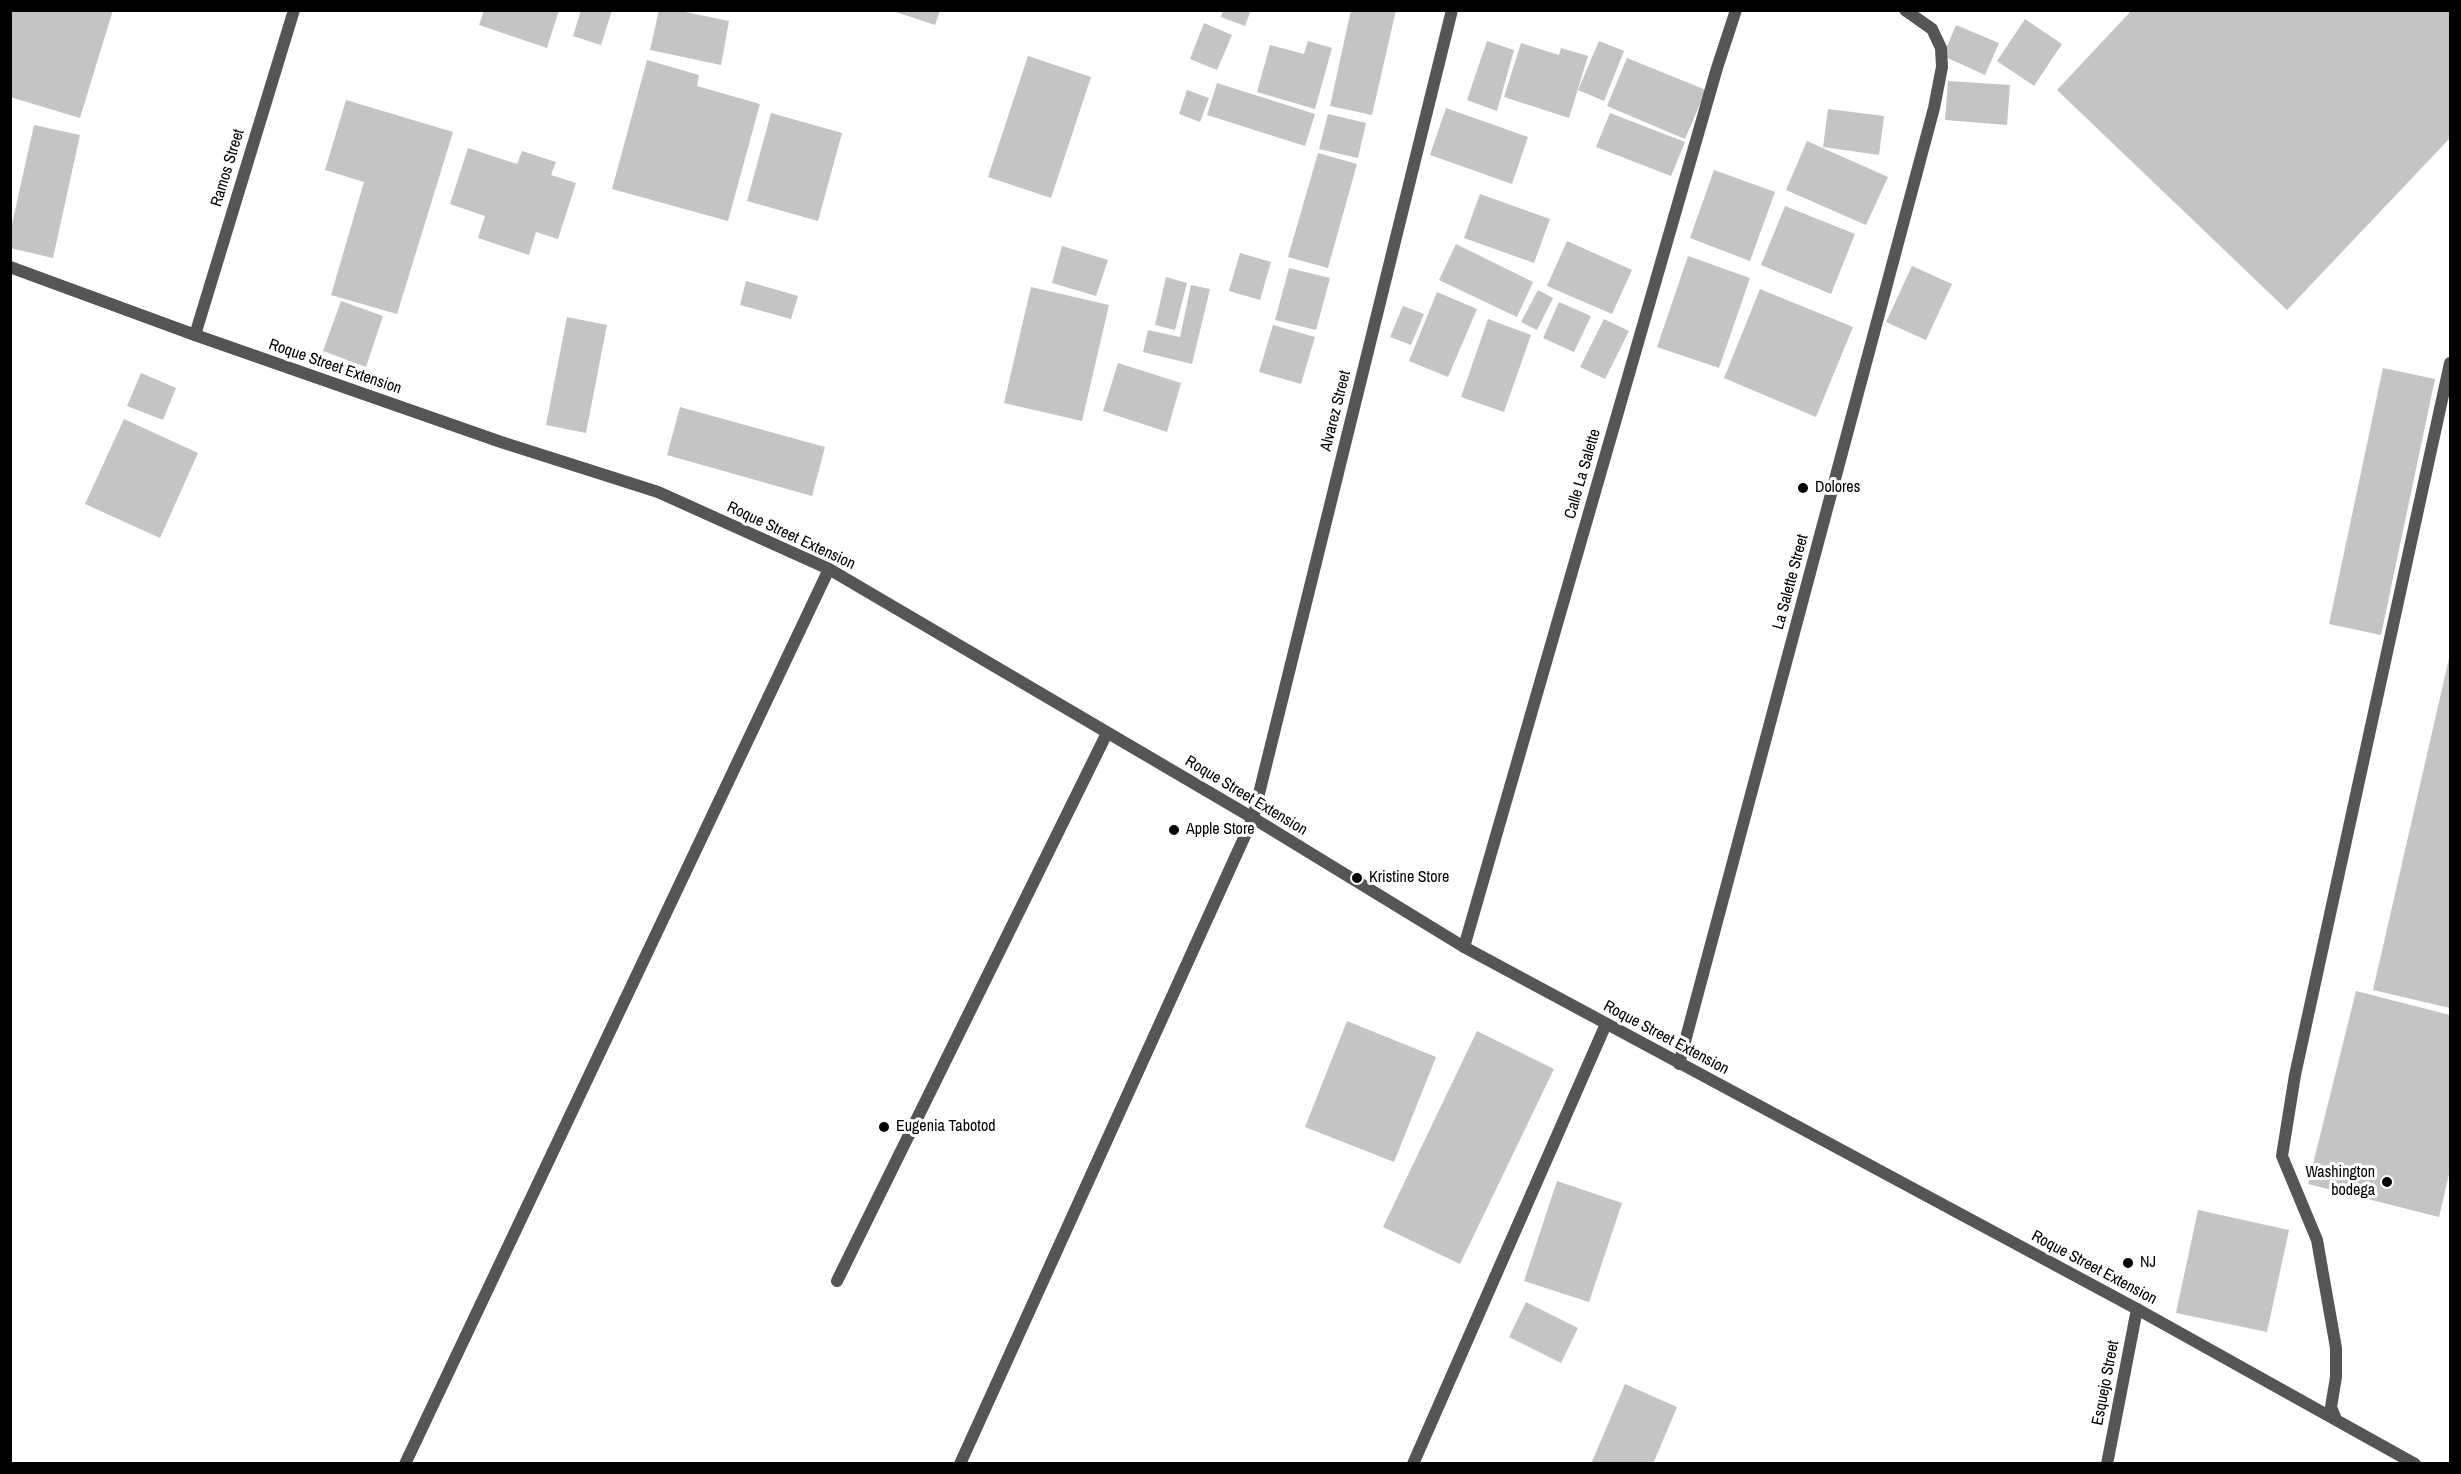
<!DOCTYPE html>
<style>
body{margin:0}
#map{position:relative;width:2461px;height:1474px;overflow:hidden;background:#fff;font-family:"Archivo Narrow",sans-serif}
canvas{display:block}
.frame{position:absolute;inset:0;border:12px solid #000;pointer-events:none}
</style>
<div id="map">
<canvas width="2461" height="1474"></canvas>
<div class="frame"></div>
</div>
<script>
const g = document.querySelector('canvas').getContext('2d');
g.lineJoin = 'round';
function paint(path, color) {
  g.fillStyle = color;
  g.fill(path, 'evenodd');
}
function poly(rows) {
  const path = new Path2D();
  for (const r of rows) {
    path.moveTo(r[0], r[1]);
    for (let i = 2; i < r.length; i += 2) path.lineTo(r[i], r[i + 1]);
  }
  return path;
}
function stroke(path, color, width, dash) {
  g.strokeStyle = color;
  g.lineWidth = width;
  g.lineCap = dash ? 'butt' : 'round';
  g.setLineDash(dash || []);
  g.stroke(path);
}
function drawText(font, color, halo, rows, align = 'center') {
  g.font = font + ' "Archivo Narrow",sans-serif';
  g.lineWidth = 6;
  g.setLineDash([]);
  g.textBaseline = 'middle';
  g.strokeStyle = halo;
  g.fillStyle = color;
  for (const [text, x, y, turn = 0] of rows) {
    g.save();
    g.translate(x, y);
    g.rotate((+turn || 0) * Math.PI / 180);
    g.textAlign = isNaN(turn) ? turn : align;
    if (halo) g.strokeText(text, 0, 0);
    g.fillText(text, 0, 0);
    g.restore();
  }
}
const building = poly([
 [10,10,113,10,80,118,10,97],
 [484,10,559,10,547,48,479,25],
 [581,10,612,10,601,45,573,36],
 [659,10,676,10,729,21,721,65,650,50],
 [890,10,940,10,935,25],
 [1223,10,1251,10,1245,26,1221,17],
 [1351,10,1396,10,1372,115,1330,106],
 [2132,10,2450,10,2450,138,2287,310,2057,90],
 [2025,19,2062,44,2034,86,1997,61],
 [1204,23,1232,35,1217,70,1190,59],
 [1956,25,1999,43,1985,75,1943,56],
 [1308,41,1332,48,1315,109,1257,92,1270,45,1304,54],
 [1487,41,1514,50,1497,111,1467,100],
 [1599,41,1624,51,1604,101,1578,90],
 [1521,43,1559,55,1561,48,1588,56,1569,118,1504,97],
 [1028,56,1091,77,1051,198,988,177],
 [1627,58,1706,90,1685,139,1607,106],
 [647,60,699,75,697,86,760,104,728,221,612,189],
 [1948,81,2010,85,2007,125,1945,120],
 [1217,83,1315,114,1305,146,1207,115],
 [1187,90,1209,98,1200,122,1179,114],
 [346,100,453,132,397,314,331,295,364,182,325,170],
 [1446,108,1528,137,1512,184,1430,155],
 [1828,109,1884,116,1879,155,1823,147],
 [771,113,842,133,818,221,747,201],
 [1610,113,1685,142,1671,176,1596,147],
 [1328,114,1366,123,1358,158,1319,149],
 [34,125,80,135,53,258,10,248,10,233],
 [1807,141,1888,177,1866,225,1786,190],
 [468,148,517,164,522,151,556,162,551,175,576,183,558,239,536,232,529,255,478,238,485,216,450,204],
 [1318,153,1357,164,1328,268,1288,257],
 [1714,170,1775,192,1750,261,1690,238],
 [1480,194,1550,219,1534,263,1464,238],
 [1785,206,1855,234,1831,294,1761,265],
 [1567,241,1632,270,1612,314,1547,286],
 [1456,244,1533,282,1517,317,1439,280],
 [1062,246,1108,260,1096,296,1052,283],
 [1240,253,1271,262,1260,300,1229,291],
 [1688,256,1750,278,1719,368,1657,347],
 [1912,266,1952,284,1926,340,1886,322],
 [1289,268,1330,278,1316,330,1275,320],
 [1166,277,1187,283,1175,330,1155,325],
 [746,281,798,296,791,319,740,305],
 [1191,285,1210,289,1192,364,1143,352,1148,330,1180,337],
 [1031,287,1109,305,1082,421,1004,403],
 [1760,289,1853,327,1816,417,1724,378],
 [1538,290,1553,298,1537,330,1521,322],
 [1437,292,1477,309,1448,377,1409,361],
 [341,301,383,316,366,367,323,351],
 [1559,302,1591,316,1574,352,1543,338],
 [1403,306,1424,314,1411,345,1390,337],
 [567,317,607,325,586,433,546,425],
 [1488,319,1531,335,1504,412,1461,397],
 [1604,319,1629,331,1605,379,1580,367],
 [1273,325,1315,337,1301,384,1259,372],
 [1118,363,1181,383,1167,432,1103,411],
 [2383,368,2435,379,2381,635,2329,624],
 [141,373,176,388,163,420,127,406],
 [680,407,825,447,812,496,667,455],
 [124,419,198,453,160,538,85,504],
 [2450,654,2450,1008,2373,990],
 [2356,991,2450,1015,2450,1170,2439,1217,2308,1184],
 [1347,1021,1436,1057,1394,1162,1305,1127],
 [1477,1031,1554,1069,1460,1264,1383,1227],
 [1557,1181,1622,1203,1589,1302,1524,1281],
 [2198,1210,2289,1230,2267,1332,2176,1313],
 [1526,1302,1578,1328,1561,1363,1509,1337],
 [1625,1384,1677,1407,1653,1464,1591,1464]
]);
const service = poly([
 [2335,1417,2331,1407,2336,1377,2336,1348,2317,1240,2282,1156,2295,1075,2450,363],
 [960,1464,1253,818],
 [1413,1464,1606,1024]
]);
const minor = poly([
 [195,335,294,10],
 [1253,818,1452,10],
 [1464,947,1717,68,1736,10],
 [1679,1064,1934,108,1942,67,1941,48,1932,29,1905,10],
 [837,1281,1107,733],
 [405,1464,829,569],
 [2107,1464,2137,1309]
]);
const tertiary = poly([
 [10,267,195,335,501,442,658,492,829,569,1253,818,1464,947,2137,1309,2415,1464]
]);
const markers = [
 [1803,488,6,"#000"],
 [1174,830,6,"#000"],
 [1357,878,6,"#000"],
 [884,1127,6,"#000"],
 [2387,1182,6,"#000"],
 [2128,1263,6,"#000"]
];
const streetNames = [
 ["Ramos Street",228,168,-73],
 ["Roque Street Extension",335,367,19],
 ["Alvarez Street",1336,411,-76],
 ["Calle La Salette",1583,474,-74],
 ["Roque Street Extension",791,536,25],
 ["La Salette Street",1791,582,-75],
 ["Roque Street Extension",1246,796,31],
 ["Roque Street Extension",1666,1038,28],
 ["Roque Street Extension",2094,1268,28],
 ["Esquejo Street",2106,1383,-79]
];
const poiNames = [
 ["Dolores",1815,488],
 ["Apple Store",1186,830],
 ["Kristine Store",1369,878],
 ["Eugenia Tabotod",896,1127],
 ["Washington",2375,1173,"right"],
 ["bodega",2375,1191,"right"],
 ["NJ",2140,1263]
];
paint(building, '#c4c4c4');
stroke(service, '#555', 12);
stroke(minor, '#555', 12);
stroke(tertiary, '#555', 12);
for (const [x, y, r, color] of markers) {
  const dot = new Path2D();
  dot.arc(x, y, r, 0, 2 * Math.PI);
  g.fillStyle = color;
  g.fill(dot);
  stroke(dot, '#fff', 2);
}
drawText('16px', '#000', '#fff', streetNames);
drawText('16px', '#000', '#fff', poiNames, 'left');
</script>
